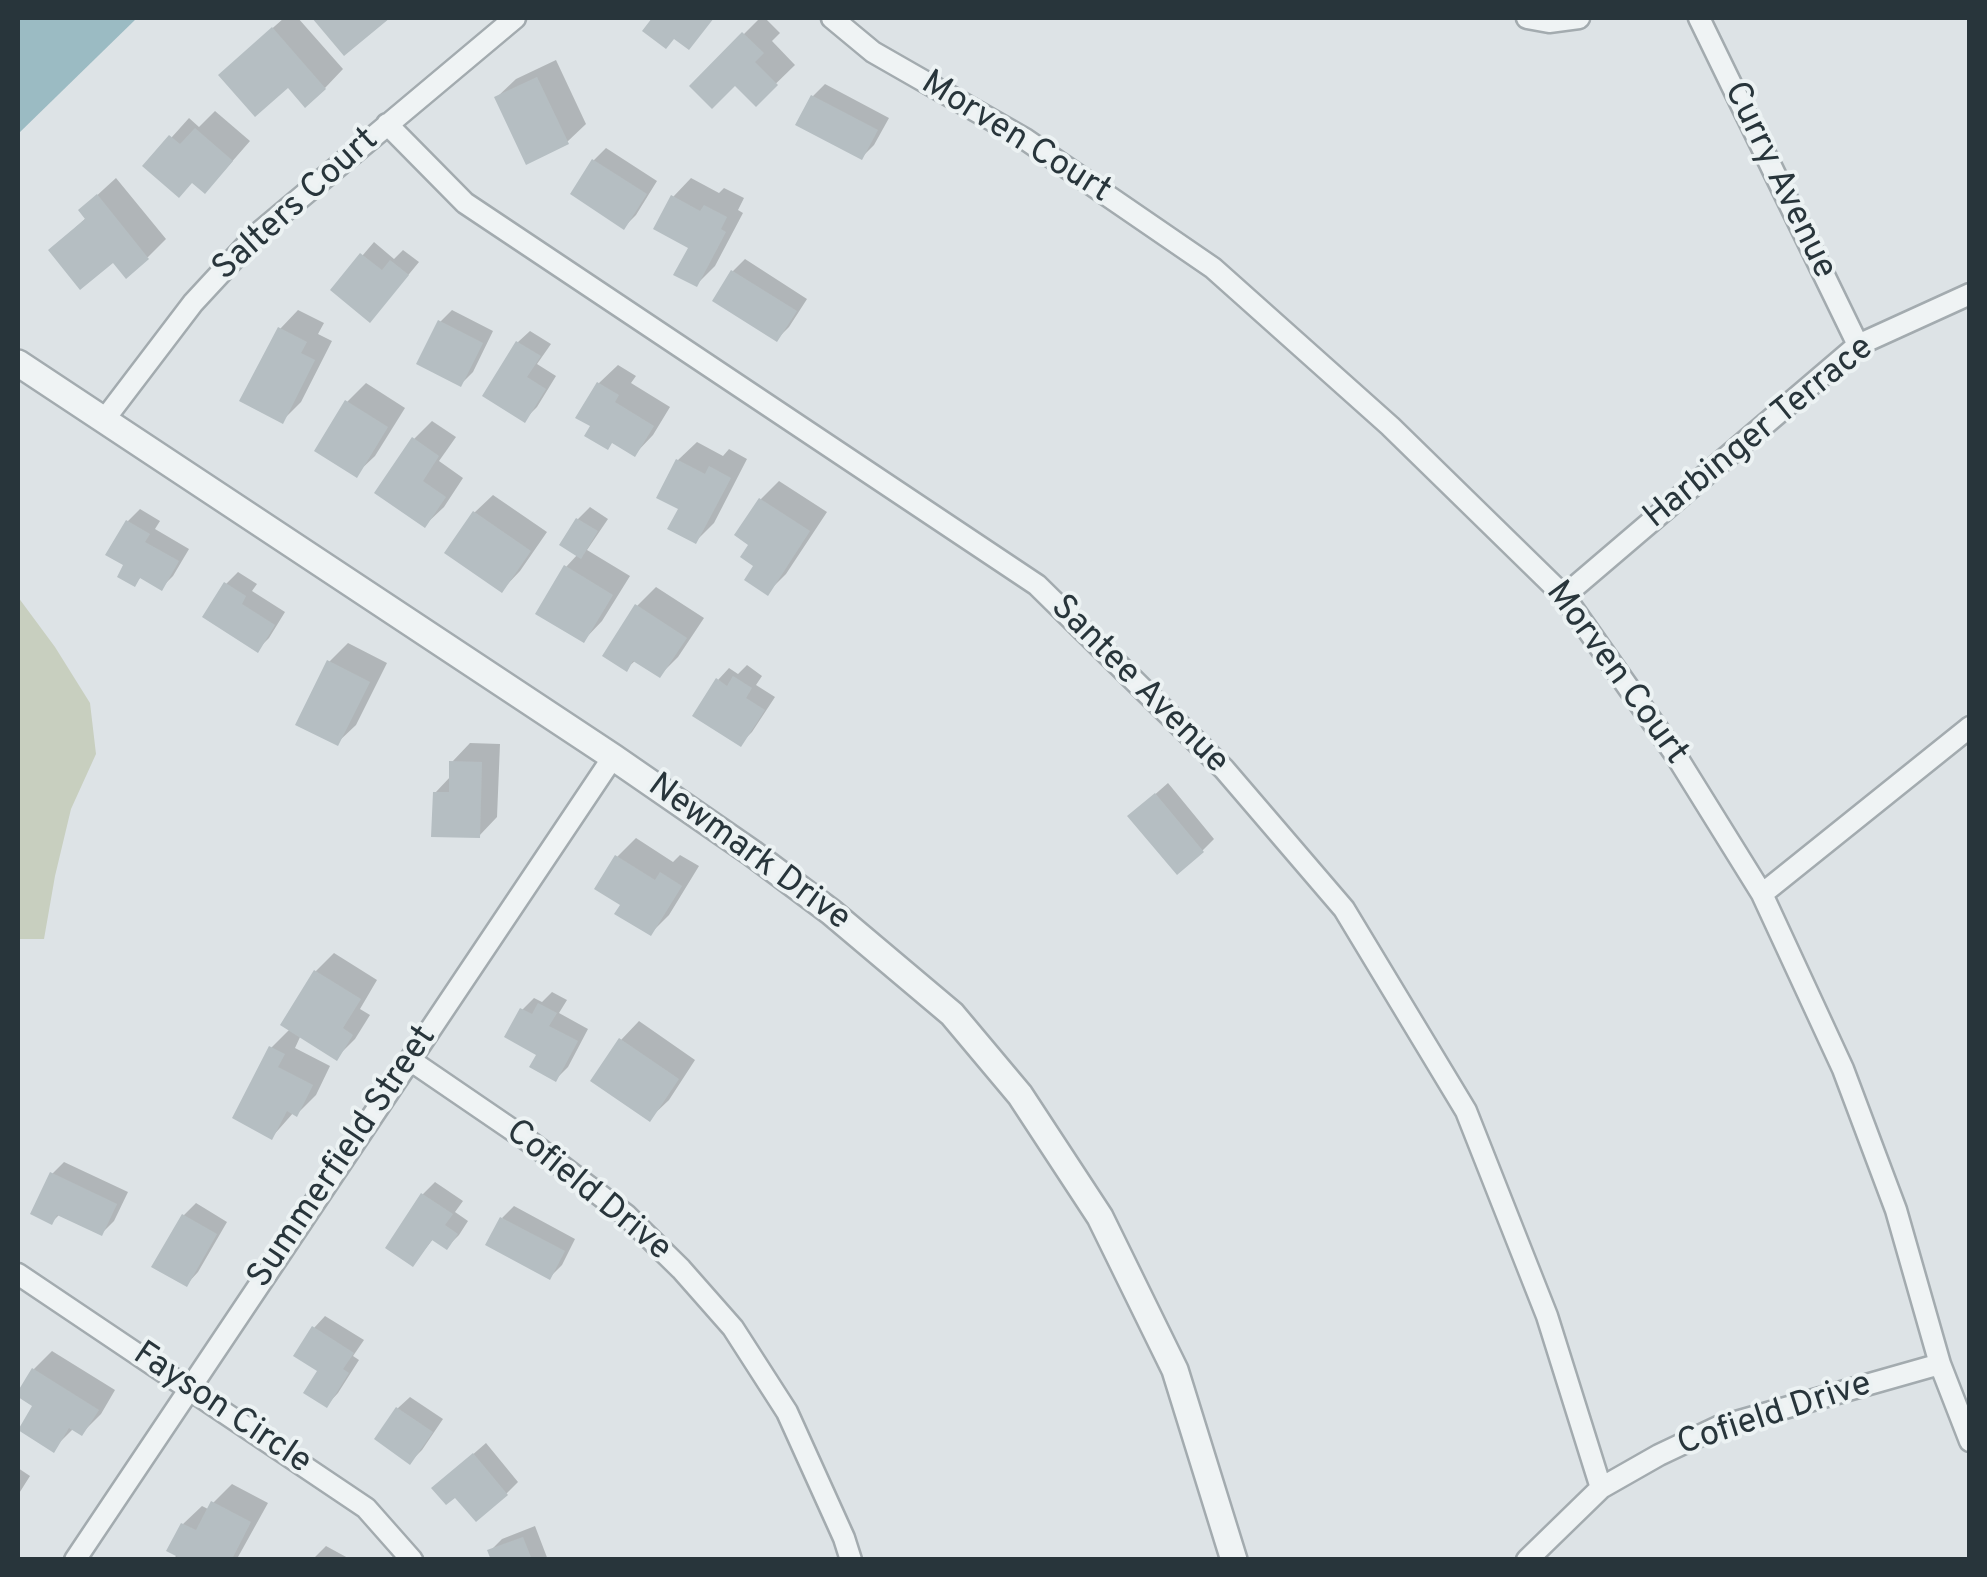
<!DOCTYPE html>
<style>
body{margin:0}
#map{position:relative;width:1987px;height:1577px;overflow:hidden;background:#dde3e6;font-family:Overpass,sans-serif}
canvas{display:block}
.frame{position:absolute;inset:0;border:20px solid #28353b;pointer-events:none}
</style>
<div id="map">
<canvas width="1987" height="1577"></canvas>
<div class="frame"></div>
</div>
<script>
const g = document.querySelector('canvas').getContext('2d');
g.lineJoin = 'round';
function paint(path, color) {
  g.fillStyle = color;
  g.fill(path, 'evenodd');
}
function poly(rows) {
  const path = new Path2D();
  for (const r of rows) {
    path.moveTo(r[0], r[1]);
    for (let i = 2; i < r.length; i += 2) path.lineTo(r[i], r[i + 1]);
  }
  return path;
}
function stroke(path, color, width, dash) {
  g.strokeStyle = color;
  g.lineWidth = width;
  g.lineCap = dash ? 'butt' : 'round';
  g.setLineDash(dash || []);
  g.stroke(path);
}
function drawText(font, color, halo, rows, align = 'center') {
  g.font = font + ' Overpass,sans-serif';
  g.lineWidth = 8;
  g.setLineDash([]);
  g.textBaseline = 'middle';
  g.strokeStyle = halo;
  g.fillStyle = color;
  for (const [text, x, y, turn = 0] of rows) {
    g.save();
    g.translate(x, y);
    g.rotate((+turn || 0) * Math.PI / 180);
    g.textAlign = isNaN(turn) ? turn : align;
    if (halo) g.strokeText(text, 0, 0);
    g.fillText(text, 0, 0);
    g.restore();
  }
}
const green = poly([
 [18,597,55,647,90,703,96,754,71,809,55,876,44,939,18,939]
]);
const water = poly([
 [18,18,137,18,18,134]
]);
const shadow = poly([
 [284,18,298,18,343,69,325,88,240,57],
 [760,18,765,18,780,33,772,41,795,65,756,103,735,82,692,86],
 [556,60,586,124,567,142,497,97,516,79],
 [825,84,889,118,874,145,862,157,799,124,813,96],
 [215,111,250,141,223,172,193,181,146,166,189,118,199,127],
 [606,148,657,181,636,215,624,227,573,194,594,160],
 [116,178,166,239,148,257,114,259,51,250,87,217,81,210],
 [691,178,719,193,724,188,744,198,738,210,743,213,715,266,697,284,691,247,673,197],
 [374,242,394,259,403,250,419,262,382,307,333,290],
 [745,259,807,299,789,327,777,339,715,300,733,271],
 [298,310,324,323,318,334,332,341,301,402,282,421,280,329],
 [452,310,493,331,473,372,461,384,440,322],
 [530,331,551,344,537,364,556,376,537,407,525,419,518,342],
 [618,365,636,376,631,383,670,407,653,435,635,454,579,417,599,383],
 [366,383,405,408,375,456,356,474,347,402],
 [432,421,456,437,439,461,463,478,444,507,425,525,414,439],
 [697,442,723,456,729,449,747,459,714,523,696,541,681,508,678,460],
 [779,481,827,512,786,574,768,592,756,565,751,544,761,499],
 [493,495,547,532,520,571,502,590,474,513],
 [590,507,608,519,587,550,630,576,602,621,584,640,566,567,578,554,563,545,578,519],
 [140,509,160,521,155,529,189,549,173,576,161,588,142,576,134,584,127,564,128,521],
 [238,572,257,584,252,591,285,612,269,638,257,650,226,584],
 [656,587,704,618,678,657,660,675,636,660,626,669,637,606],
 [348,643,387,663,356,725,337,743,329,662],
 [747,665,762,676,756,685,775,697,752,732,740,744,718,680,729,668,738,674],
 [470,743,500,744,497,817,479,836,435,793,451,776,452,762],
 [1168,783,1214,839,1202,851,1143,805],
 [636,838,673,862,680,855,699,866,669,915,651,933,623,905,617,857],
 [334,953,377,980,360,1009,370,1015,355,1039,336,1058,301,1035,295,1048,330,1066,316,1095,297,1114,294,1112,272,1137,271,1048,290,1029,316,971],
 [552,992,567,1000,559,1013,588,1029,568,1067,556,1079,539,1054,522,1010,534,998,542,1002],
 [639,1021,695,1060,669,1100,650,1118,621,1040],
 [64,1162,128,1192,114,1221,102,1233,60,1214,52,1222,52,1174],
 [435,1182,463,1201,455,1212,468,1221,459,1235,447,1247,434,1238,413,1264,388,1247,423,1194],
 [196,1203,227,1222,198,1272,187,1284,184,1215],
 [514,1206,575,1239,562,1265,550,1277,502,1218],
 [325,1316,364,1340,353,1356,359,1360,338,1393,327,1405,314,1328],
 [52,1351,115,1390,101,1414,82,1433,74,1428,53,1449,36,1405,34,1369],
 [410,1397,443,1419,422,1450,410,1462,377,1439,398,1408],
 [486,1443,518,1482,506,1494,456,1494,447,1477],
 [18,1468,30,1476,18,1495],
 [232,1484,268,1503,238,1557,235,1560,172,1560,178,1554,183,1524,202,1506,210,1510,213,1503],
 [535,1526,548,1560,494,1560,490,1551,502,1539],
 [326,1546,348,1558,347,1560,312,1560]
]);
const building = poly([
 [312,18,390,18,344,56],
 [652,18,714,18,689,50,674,39,666,49,642,31],
 [272,27,326,89,305,108,288,88,255,117,218,75],
 [742,32,764,53,755,62,778,85,756,107,735,86,712,109,689,86],
 [537,77,569,144,526,165,494,97],
 [811,95,878,130,862,160,795,125],
 [195,128,233,161,205,194,192,183,179,198,142,166,169,135,180,144],
 [592,159,647,194,624,230,570,194],
 [97,194,149,259,126,279,113,263,80,290,48,250,85,219,78,210],
 [671,195,700,211,704,205,727,217,721,229,726,232,697,287,673,275,688,248,653,229],
 [360,253,382,270,390,260,409,275,370,323,330,290],
 [731,270,797,311,777,342,712,301],
 [438,320,483,343,461,387,416,364],
 [278,327,307,342,301,353,315,360,283,424,239,401],
 [516,341,541,356,527,377,546,389,525,423,482,396],
 [597,382,619,395,615,402,654,426,635,457,612,443,608,450,584,436,590,426,575,418],
 [345,400,388,427,357,478,314,451],
 [412,437,439,456,423,481,446,497,425,528,374,493],
 [676,459,705,474,709,466,731,478,696,544,667,529,678,509,656,498],
 [759,498,810,531,768,596,744,580,753,566,740,557,748,545,734,535],
 [473,511,531,551,502,593,444,553],
 [576,518,598,531,581,559,559,545],
 [126,520,150,534,145,542,179,561,162,591,140,578,135,587,117,577,123,565,105,555],
 [564,565,613,595,584,643,535,614],
 [224,582,246,596,242,604,275,625,258,653,202,617],
 [635,604,687,638,660,678,633,661,627,672,602,656],
 [327,660,370,682,338,746,295,725],
 [733,676,752,688,746,698,765,710,741,747,692,716,716,678,727,686],
 [449,761,482,762,480,838,431,837,433,792,449,792],
 [1155,793,1204,852,1177,875,1127,816],
 [615,855,655,880,660,872,682,886,651,936,614,914,620,905,594,889],
 [314,970,361,999,343,1028,353,1035,337,1061,280,1025],
 [538,1003,557,1013,549,1026,578,1041,556,1082,529,1067,536,1055,504,1037,520,1008,532,1014],
 [619,1038,679,1079,650,1122,590,1081],
 [269,1046,285,1054,278,1067,313,1085,297,1117,287,1111,272,1140,232,1118],
 [50,1172,117,1204,102,1236,57,1215,52,1225,30,1214],
 [421,1193,453,1214,445,1225,458,1234,447,1250,432,1240,413,1267,385,1248],
 [182,1214,217,1234,187,1287,151,1267],
 [500,1217,565,1251,550,1280,485,1245],
 [312,1326,354,1353,343,1369,349,1373,327,1408,303,1393,317,1371,293,1356],
 [32,1368,99,1410,82,1436,69,1428,54,1453,18,1430,32,1406,18,1397,18,1391],
 [396,1407,433,1432,410,1465,374,1439],
 [473,1453,508,1495,476,1522,455,1498,446,1505,431,1488],
 [211,1501,251,1522,232,1559,184,1560,166,1551,181,1523,196,1530],
 [523,1537,532,1560,491,1560,487,1550]
]);
const minor = poly([
 [832,18,873,52,1025,139,1213,268,1390,426,1564,596,1675,754,1762,894,1843,1069,1896,1210,1940,1364,1970,1441],
 [1527,18,1549,22,1579,18],
 [1699,18,1858,345],
 [387,124,465,203,1037,585,1224,769,1344,909,1466,1111,1547,1316,1601,1488],
 [104,420,193,303,255,236,515,18],
 [1564,596,1858,345,1970,294],
 [1762,894,1970,727],
 [410,1060,530,1142,626,1215,681,1269,733,1328,787,1412,844,1538,851,1560],
 [18,1274,366,1508,412,1560],
 [75,1560,613,757],
 [1527,1560,1601,1488,1659,1455,1718,1427,1940,1364]
]);
const tertiary = poly([
 [18,363,613,757,752,853,831,912,952,1014,1020,1095,1100,1217,1175,1370,1234,1560]
]);
const streetNames = [
 ["Morven Court",1015,139,32],
 ["Curry Avenue",1778,181,64],
 ["Salters Court",297,206,-42],
 ["Harbinger Terrace",1760,434,-39],
 ["Morven Court",1615,674,54],
 ["Santee Avenue",1138,686,45],
 ["Newmark Drive",748,854,36],
 ["Summerfield Street",344,1158,-56],
 ["Cofield Drive",587,1192,39],
 ["Fayson Circle",221,1410,34],
 ["Cofield Drive",1775,1416,-18]
];
paint(green, '#c8cfbf');
paint(water, '#9bbbc3');
paint(shadow, '#0003');
paint(building, '#b5bec2');
stroke(minor, '#a3abaf', 25);
stroke(tertiary, '#a3abaf', 30);
stroke(minor, '#eff3f4', 20);
stroke(tertiary, '#eff3f4', 25);
drawText('35px', '#28353b', '#ecf2f3', streetNames);
</script>
